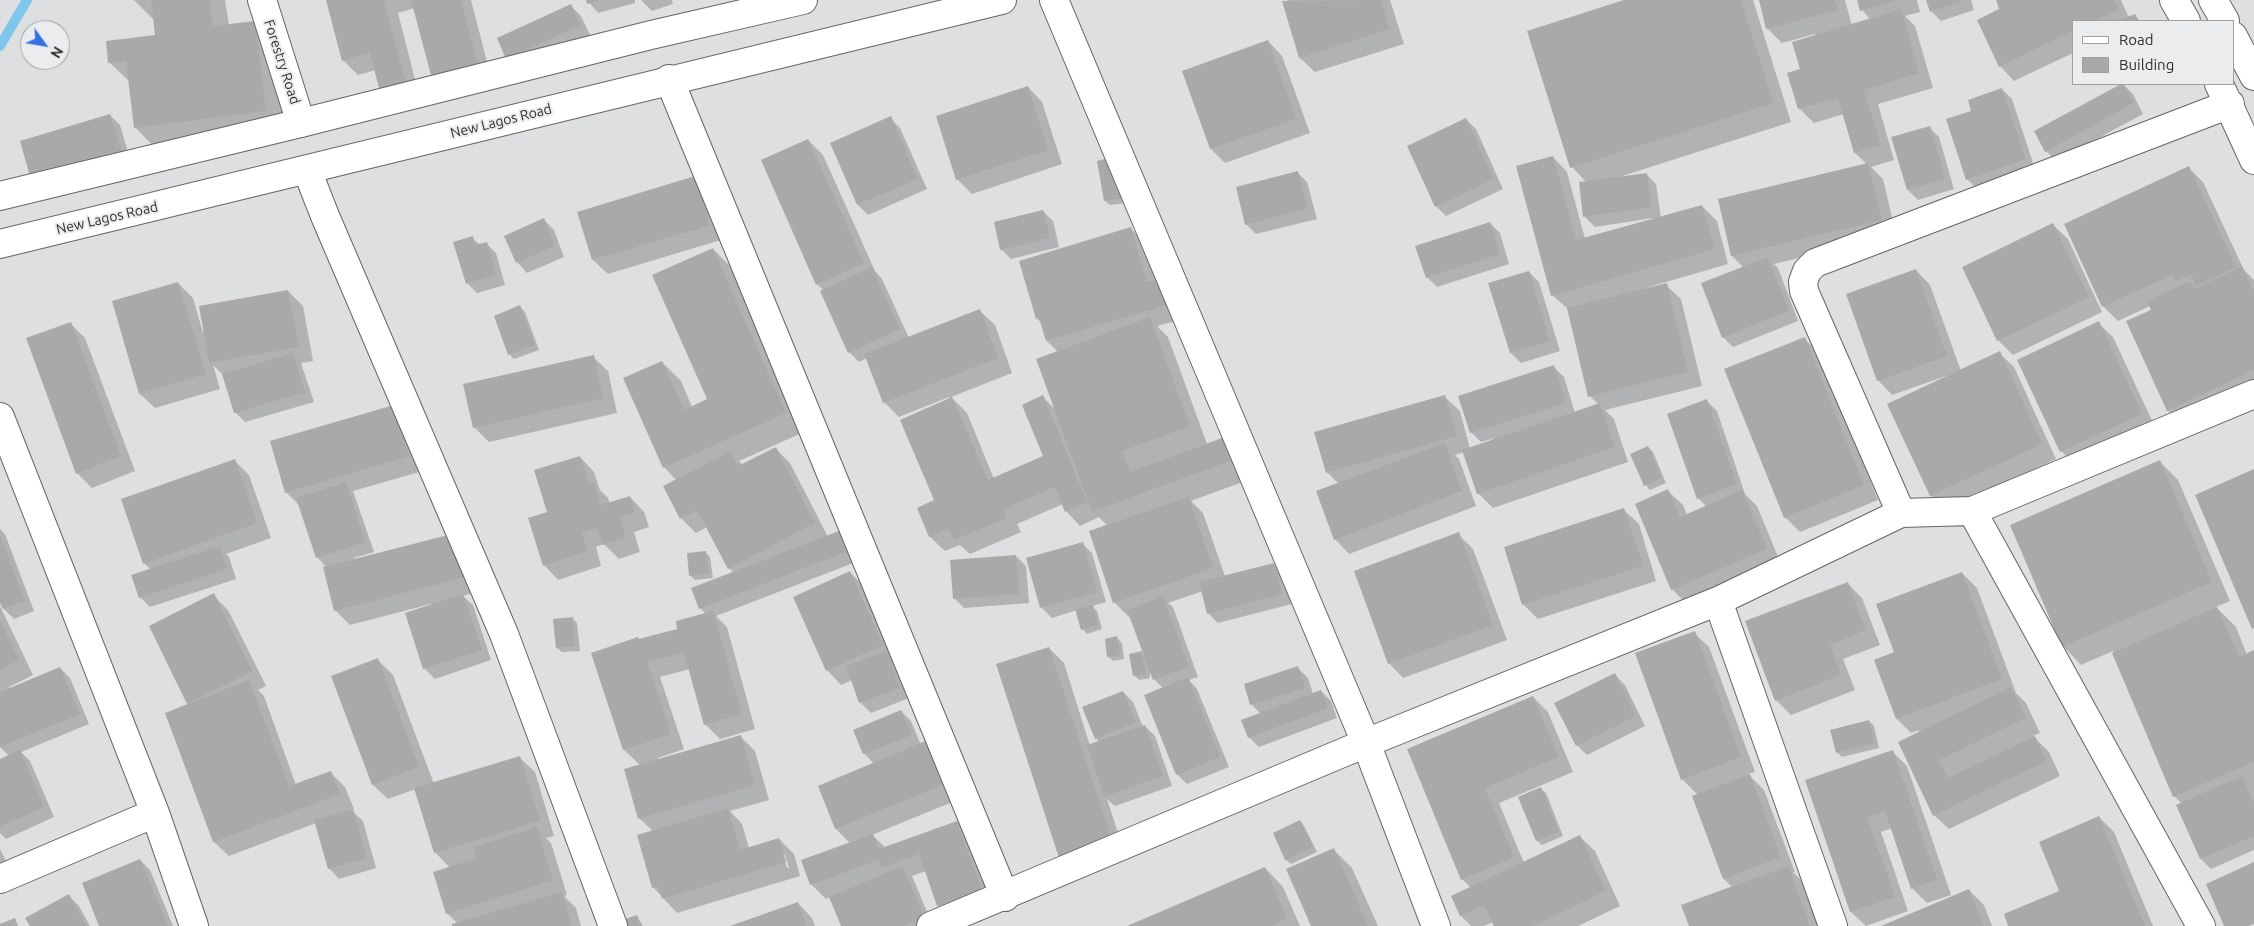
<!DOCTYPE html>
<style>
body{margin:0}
#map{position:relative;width:2254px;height:926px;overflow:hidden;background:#dddfe0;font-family:Ubuntu,sans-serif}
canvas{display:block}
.legend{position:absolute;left:2072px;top:20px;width:162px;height:65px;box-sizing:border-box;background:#eaeced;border:1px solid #9fa0a1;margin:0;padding:6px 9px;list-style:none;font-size:15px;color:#2f2f30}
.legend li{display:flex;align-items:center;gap:10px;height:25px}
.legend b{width:25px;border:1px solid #9fa0a1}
.north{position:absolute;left:20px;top:20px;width:50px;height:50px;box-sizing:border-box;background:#eaeced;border:1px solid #9fa0a1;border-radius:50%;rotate:122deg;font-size:14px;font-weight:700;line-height:20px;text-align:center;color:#2f2f30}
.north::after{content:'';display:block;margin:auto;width:18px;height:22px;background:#3172e0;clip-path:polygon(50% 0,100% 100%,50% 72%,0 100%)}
</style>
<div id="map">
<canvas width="2254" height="926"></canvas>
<ul class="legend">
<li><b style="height:6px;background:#fff"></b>Road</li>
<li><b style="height:14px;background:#aaa9aa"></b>Building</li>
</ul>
<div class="north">N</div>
</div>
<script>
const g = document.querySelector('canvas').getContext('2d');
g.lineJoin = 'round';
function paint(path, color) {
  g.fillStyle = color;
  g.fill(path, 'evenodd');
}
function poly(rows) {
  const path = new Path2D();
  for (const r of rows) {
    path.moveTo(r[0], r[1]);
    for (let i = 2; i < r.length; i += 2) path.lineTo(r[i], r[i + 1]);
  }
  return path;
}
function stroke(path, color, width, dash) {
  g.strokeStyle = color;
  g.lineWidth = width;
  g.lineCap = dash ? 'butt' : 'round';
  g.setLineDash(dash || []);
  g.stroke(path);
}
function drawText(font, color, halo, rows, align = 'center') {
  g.font = font + ' Ubuntu,sans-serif';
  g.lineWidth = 4;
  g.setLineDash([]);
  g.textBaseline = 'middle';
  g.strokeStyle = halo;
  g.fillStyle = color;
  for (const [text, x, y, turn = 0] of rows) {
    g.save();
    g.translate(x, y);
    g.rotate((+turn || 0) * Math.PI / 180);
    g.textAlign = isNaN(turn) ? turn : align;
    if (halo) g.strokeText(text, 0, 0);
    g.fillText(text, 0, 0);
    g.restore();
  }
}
const shadow = poly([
 [134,0,225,0,229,25,255,22,274,41,284,129,153,146,135,127,129,81,109,62,156,36,154,20],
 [327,0,471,0,492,81,415,8,398,13,420,99,376,70,358,75,343,60],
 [587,0,635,0,635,3,598,13],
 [641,0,672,0,673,4,652,11],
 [1289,0,1390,0,1404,44,1315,72,1300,58,1284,2],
 [1628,0,1753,0,1791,122,1619,177,1646,174,1656,184,1661,218,1702,206,1717,221,1728,264,1649,287,1649,289,1666,285,1681,299,1702,386,1605,410,1614,419,1628,462,1493,508,1478,493,1464,452,1455,455,1459,459,1476,506,1349,554,1335,539,1339,484,1327,472,1445,397,1460,411,1470,449,1493,441,1492,439,1481,442,1471,432,1554,367,1564,377,1575,413,1599,405,1590,396,1568,309,1552,295,1553,157,1567,172,1585,239,1653,220,1653,218,1595,227,1585,217,1580,184,1587,183,1572,167],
 [1760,0,1845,0,1852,26,1871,20,1862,10,1859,0,1917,0,1920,12,1905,16,1915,26,1933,88,1878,104,1894,160,1871,167,1883,179,1896,234,1774,264,1778,268,1798,321,1733,347,1723,337,1744,268,1732,256,1719,200,1867,164,1855,153,1844,114,1814,123,1799,108,1802,70,1815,34,1782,43,1767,28],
 [1927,0,1971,0,1974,10,1941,21,1931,11],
 [1997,0,2121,0,2129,18,2135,15,2140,21,2073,21,2073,53,2014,81,2000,66,2001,9],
 [571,6,581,16,590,35,517,68,507,58],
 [1268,41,1282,56,1310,133,1225,163,1211,149],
 [2123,84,2133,94,2143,114,2056,161,2046,151],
 [1028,87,1042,102,1062,164,972,194,957,179],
 [2002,89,2012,99,2035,169,1977,189,1967,179,1973,112],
 [110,115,120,125,131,162,21,141],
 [890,118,900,128,927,189,868,215,858,205,831,143],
 [1466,119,1476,129,1503,189,1446,216,1436,206],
 [1929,127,1939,137,1954,189,1918,200,1908,190,1892,138],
 [808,140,823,155,875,271,882,279,909,338,980,311,995,325,1012,373,951,397,967,413,994,479,1045,457,1043,397,1056,410,1058,352,1047,341,1041,323,1037,318,1130,228,1145,243,1156,281,1187,318,1157,326,1168,337,1207,444,1222,439,1240,458,1248,480,1191,501,1203,513,1225,576,1273,564,1283,574,1292,604,1218,623,1208,613,1203,591,1168,603,1173,607,1198,677,1189,680,1197,689,1229,767,1187,784,1177,774,1163,688,1154,679,1150,668,1150,678,1139,680,1134,675,1142,653,1146,656,1131,616,1129,617,1114,602,1108,526,1099,517,1080,526,1066,511,1063,504,1017,524,1021,532,970,554,960,545,945,551,930,537,950,399,949,397,899,417,884,402,867,358,859,362,849,352,824,291,817,284],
 [1113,159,1125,203,1110,205,1105,201],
 [2189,168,2203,182,2244,270,2254,280,2254,392,2183,425,2168,411,2127,322,2152,310,2150,306,2118,321,2103,306],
 [1297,172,1307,182,1317,219,1256,234,1246,224],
 [695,177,724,239,608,274,593,260,579,213],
 [1043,211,1053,221,1059,247,1011,259,1001,249],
 [544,220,554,230,564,257,527,273,517,262],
 [1490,223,1500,233,1509,264,1437,287,1427,277],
 [2053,225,2068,239,2102,312,2013,355,1998,340],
 [472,238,480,245,486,243,496,253,505,285,477,293,467,283],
 [713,249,732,268,804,432,739,461,743,465,775,448,790,463,828,537,838,533,848,543,856,562,716,616,727,627,755,729,720,739,705,724,690,669,660,677,684,749,658,758,658,760,741,737,755,751,769,800,730,811,742,824,749,848,779,839,794,854,800,876,677,913,653,887,653,831,639,818,640,765,624,750,592,654,679,630,706,614,700,608,734,573,729,568,707,527,696,533,681,518,677,481,664,467,662,362,681,381,692,407,709,400],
 [783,855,785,855,789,868,787,868],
 [1916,270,1930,285,1961,371,1999,353,2014,367,2056,459,1946,510,1931,496,1889,405,1946,378,1946,376,1892,395,1878,380],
 [1529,272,1539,282,1560,351,1521,363,1511,353],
 [178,283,193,298,203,333,288,291,303,306,313,361,301,363,314,402,245,422,235,412,225,377,213,365,220,389,155,408,140,394,114,302],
 [520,307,525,312,539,350,514,359,509,354],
 [70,323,85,338,135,471,92,488,77,473],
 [2098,323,2113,337,2156,429,2076,466,2061,451],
 [1804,338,1819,353,1878,500,1800,532,1785,517],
 [593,357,608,371,617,413,489,442,474,427],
 [1707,401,1717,411,1745,494,1757,506,1781,564,1687,604,1672,589,1668,491,1683,505,1687,515,1707,507,1698,498],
 [394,406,423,471,353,491,374,552,354,558,355,560,470,549,480,591,463,596,473,605,491,660,435,679,425,669,407,614,432,606,431,604,350,625,335,610,327,568,317,557,300,506,286,492],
 [1648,447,1653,452,1666,483,1650,490,1646,485],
 [580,457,594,472,600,490,608,498,610,504,630,497,644,512,649,527,634,532,640,552,619,559,604,544,596,547,601,566,558,580,544,565,549,512],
 [234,460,249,475,271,538,226,554,229,557,236,579,150,607,140,597,151,570,144,563],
 [2160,462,2178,480,2230,601,2216,607,2236,627,2247,655,2254,652,2254,850,2211,869,2201,859,2178,806,2182,804,2174,796,2113,651,2081,665,2063,646],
 [1624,510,1639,524,1656,581,1538,619,1523,604],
 [0,529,5,534,34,611,14,619,4,609,0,599],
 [1458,534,1473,549,1507,640,1403,678,1389,663],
 [1082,543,1092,553,1106,602,1092,606,1097,611,1102,629,1087,634,1083,629,1077,610,1052,618,1042,608],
 [705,552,710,557,713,578,695,580,691,576],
 [1016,556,1026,566,1029,603,964,608,954,598],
 [850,572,864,587,909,698,871,713,861,703,852,680,841,685,827,670],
 [1962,573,1977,588,2016,693,2026,703,2040,733,2033,736,2049,752,2060,776,1949,829,1934,815,1919,730,1911,733,1897,719,1896,653],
 [1847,583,1862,598,1880,645,1843,659,1855,690,1791,715,1776,700],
 [213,595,228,610,266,686,258,690,264,696,296,785,330,772,345,787,354,809,351,810,363,821,376,868,339,879,329,868,316,823,229,856,214,842,189,705,151,627],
 [0,606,33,675,9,687,10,689,60,668,70,678,89,724,21,752,30,761,54,817,6,839,0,833,0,760,9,756,0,747],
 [572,618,577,623,580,651,562,652,557,648],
 [1694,633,1709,647,1755,772,1748,774,1764,790,1795,872,1793,872,1803,882,1819,926,1690,926,1733,888,1724,879,1694,797,1698,795,1682,779],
 [1117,638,1122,643,1124,659,1113,661,1108,656],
 [1049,648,1064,663,1090,746,1099,742,1096,738,1123,692,1133,702,1143,727,1145,726,1155,736,1172,786,1115,806,1107,799,1126,858,1076,875],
 [378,660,393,675,434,784,520,758,535,772,554,836,546,838,551,843,567,895,564,896,576,908,581,926,453,926,458,924,447,913,450,868,435,852,416,789,388,799,373,785,333,677],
 [1298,668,1308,678,1313,694,1321,691,1331,701,1337,718,1259,747,1249,737,1261,714,1252,705],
 [1615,675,1625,685,1645,726,1587,755,1577,745],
 [1533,697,1548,712,1573,772,1499,803,1524,863,1580,837,1595,851,1620,906,1578,926,1495,926,1493,922,1484,926,1471,926,1461,916,1453,897,1471,888,1462,879,1409,750],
 [901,711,911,721,921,745,962,798,872,835,886,848,957,822,972,837,996,905,953,920,938,906,926,871,912,876,933,926,842,926,830,897,826,899,811,884,851,844,836,829,819,787,874,764,864,753],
 [1869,721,1874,726,1879,748,1842,757,1838,753,1832,731],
 [1892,751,1907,766,1951,895,1927,903,1912,888,1892,828,1881,832,1908,911,1866,926,1851,912,1807,781],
 [1541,789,1546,793,1563,836,1542,845,1537,841,1520,798],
 [2099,817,2114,832,2153,926,2010,926,2061,892],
 [1300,821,1304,826,1317,852,1291,864,1286,860,1274,833],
 [0,849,10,869,0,874],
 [1334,850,1352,868,1378,926,1312,926],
 [140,860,150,870,173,926,101,926],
 [1265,868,1283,887,1300,926,1130,926],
 [1969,890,1984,905,1992,926,1884,926],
 [69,896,79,906,90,926,31,926],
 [798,903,812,918,815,926,733,926],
 [637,916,643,926,623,926]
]);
const stream = poly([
 [0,46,27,0]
]);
const building = poly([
 [151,0,210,0,213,26,255,21,266,111,134,128,126,61,108,63,106,41,155,35],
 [326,0,384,0,406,84,380,92,370,53,342,61],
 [411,0,461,0,478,66,432,79],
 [586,0,598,0,599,1,587,4],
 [1381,0,1390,29,1299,58,1282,1],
 [1624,0,1741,0,1773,103,1570,168,1527,31],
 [1759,0,1835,0,1838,10,1766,29],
 [1857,0,1895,0,1895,1,1860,11],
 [1926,0,1965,0,1930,12],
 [1996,0,2114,0,2119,10,2094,21,2073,21,2073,31,1999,67,1977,20,1999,9],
 [571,4,581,25,506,59,497,38],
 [1901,9,1919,73,1864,90,1881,145,1854,153,1838,98,1798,109,1787,73,1800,69,1792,42],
 [2135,14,2138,21,2117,21],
 [1268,40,1296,119,1210,149,1182,71],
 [2121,84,2123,84,2134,103,2045,152,2034,131],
 [1028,86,1048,150,956,180,936,116],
 [2002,88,2026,159,1966,180,1946,119,1971,111,1968,100],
 [110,114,122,152,31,180,20,141],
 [891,116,918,179,857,205,830,143],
 [1466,118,1494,179,1435,207,1407,146],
 [1930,126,1945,179,1907,190,1891,137],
 [808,139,864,263,816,285,761,160],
 [1553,156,1576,240,1702,205,1715,249,1551,296,1516,166],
 [1113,157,1121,198,1104,201,1097,161],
 [1868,163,1882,220,1731,256,1718,199],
 [2189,166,2236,267,2196,286,2191,274,2175,281,2172,275,2102,307,2064,224],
 [1298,171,1307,209,1245,225,1236,187],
 [1647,173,1651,207,1583,217,1579,182],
 [695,176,710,225,592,260,577,212],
 [1043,210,1050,238,1000,250,994,222],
 [544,218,555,246,516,263,504,236],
 [1490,222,1500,254,1426,278,1415,246],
 [2053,223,2089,297,1997,341,1962,267],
 [1131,227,1147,282,1165,277,1173,303,1046,341,1039,318,1036,319,1019,261],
 [473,236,475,245,487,242,496,275,466,284,453,242],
 [713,248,786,413,663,468,623,378,662,361,684,410,707,399,652,275],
 [1768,257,1789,311,1722,338,1701,283],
 [2242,266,2254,291,2254,370,2167,411,2126,321,2151,310,2147,301,2190,281,2194,289],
 [872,267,900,329,848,353,820,291],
 [1916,269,1947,356,1877,381,1846,294],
 [1529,271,1550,341,1510,353,1488,283],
 [178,282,206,374,139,394,112,301],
 [1667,283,1688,372,1588,397,1567,308],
 [288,290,299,347,209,363,199,306],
 [520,305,535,345,508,355,494,316],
 [980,309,998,358,883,403,864,354],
 [1150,317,1190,426,1122,451,1130,472,1222,438,1230,461,1092,512,1036,359],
 [2099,321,2142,414,2060,452,2017,360],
 [71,322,121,456,76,474,26,338],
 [1805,337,1864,485,1784,518,1724,369],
 [2000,351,2042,444,1930,496,1887,404],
 [293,353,305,392,234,413,222,374],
 [594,355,603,398,473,428,463,384],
 [1554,365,1566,403,1470,433,1458,396],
 [1043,395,1087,502,1065,512,1055,487,1003,509,1007,518,954,540,949,529,929,537,917,508,934,500,900,420,952,397,988,480,1043,456,1022,405],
 [1445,395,1457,436,1326,473,1314,432],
 [1707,399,1737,484,1697,499,1667,414],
 [1600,403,1615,447,1477,494,1462,450],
 [394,405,409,456,285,493,270,441],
 [1445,443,1462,491,1334,540,1316,491],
 [1648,446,1662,478,1644,486,1630,454],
 [776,447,815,523,728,569,697,510,680,519,663,486,731,451,738,466],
 [580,456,589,484,594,482,601,505,630,496,635,512,620,517,626,537,603,545,597,527,582,533,587,551,543,566,528,518,547,512,534,470],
 [235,459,257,523,143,564,121,499],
 [2160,460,2212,582,2062,647,2010,525],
 [2254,469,2254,628,2252,629,2195,495],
 [346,482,365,542,316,558,296,498],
 [1668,489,1680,517,1742,490,1767,549,1671,590,1635,504],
 [1189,497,1213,568,1113,603,1089,531],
 [1624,508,1643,566,1522,605,1504,547],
 [839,531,846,552,699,609,691,588],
 [1459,532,1493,625,1388,664,1354,571],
 [456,533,466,577,334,611,323,567],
 [0,535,25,601,3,609,0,603],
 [1083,542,1097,592,1040,608,1026,558],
 [220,546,227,569,139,598,131,575],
 [706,551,709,573,689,576,687,553],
 [1016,555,1019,594,953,599,950,560],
 [1274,563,1282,594,1207,614,1199,582],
 [850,571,883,645,826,671,793,597],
 [1962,572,2002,679,1896,719,1874,660,1894,652,1876,604],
 [1848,582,1866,630,1830,645,1841,675,1775,701,1745,621],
 [214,593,252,671,187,704,149,626],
 [463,594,482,650,423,669,405,613],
 [1163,596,1189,667,1153,680,1127,610],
 [1093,605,1098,625,1081,630,1075,609],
 [2217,607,2239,657,2254,650,2254,762,2173,797,2112,653],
 [713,611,742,714,704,725,684,653,647,662,671,734,623,750,591,653,638,637,639,639,677,629,676,621],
 [573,617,575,646,556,648,553,619],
 [0,620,19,660,0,670],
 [1695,631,1741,757,1681,780,1635,653],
 [1117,636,1120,655,1107,657,1105,639],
 [1049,647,1113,844,1060,861,996,664],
 [887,651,900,688,859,703,846,666],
 [1142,651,1146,674,1133,676,1129,654],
 [378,658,419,767,372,785,331,676],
 [1298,666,1305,688,1250,705,1244,684],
 [60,667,80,714,0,747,0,692],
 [1615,673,1636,716,1576,746,1554,703],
 [1188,677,1220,757,1176,775,1144,695],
 [249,680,289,786,331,771,340,794,213,842,165,713],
 [2011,687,2026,718,1939,760,1948,778,2035,736,2046,761,1933,816,1898,742],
 [1321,690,1328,708,1248,738,1241,720],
 [1123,691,1136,722,1095,739,1082,707],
 [1533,696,1559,757,1485,788,1514,857,1461,880,1407,749],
 [901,710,912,735,863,754,853,730],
 [1869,720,1875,743,1836,753,1830,730],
 [1145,725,1163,776,1104,797,1087,745],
 [741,735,755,785,638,819,624,769],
 [930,739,948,783,835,829,818,786],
 [20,750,44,807,0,827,0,759],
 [1893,750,1937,880,1911,889,1885,811,1867,817,1895,897,1850,912,1805,780],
 [520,756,540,821,434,853,414,788],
 [1750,774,1781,857,1723,879,1692,796],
 [2242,776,2254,803,2254,836,2200,859,2176,805],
 [1541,787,1559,832,1536,841,1518,797],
 [728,808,740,850,779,838,786,862,662,899,658,886,652,888,637,835],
 [353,809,367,858,328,869,314,820],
 [2099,816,2145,926,2008,926,2004,914,2059,891,2039,842],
 [1300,820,1313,847,1285,860,1273,833],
 [957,821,982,890,937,906,919,854,881,868,878,860,810,885,801,860,873,834,879,849],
 [537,827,553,880,446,914,433,872,477,858,474,847],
 [1580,835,1606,891,1533,926,1494,926,1484,905,1460,916,1451,896],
 [1334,848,1368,926,1311,926,1286,869],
 [140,859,168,926,99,926,82,883],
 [2254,862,2254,924,2249,926,2224,926,2206,884],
 [903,866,924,917,903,926,841,926,829,897],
 [1788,866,1810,926,1689,926,1681,905],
 [1265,867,1287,919,1271,926,1127,926],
 [1969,889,1984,926,1881,926],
 [562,892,572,926,452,926,452,924],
 [69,894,86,926,30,926,25,918],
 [798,902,806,926,730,926],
 [637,915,641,926,622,926,620,921],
 [15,918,18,926,0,926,0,924]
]);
const minor = poly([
 [262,0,301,123],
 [1054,0,1366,743,1436,926],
 [2174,0,2186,21],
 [2213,0,2225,21],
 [2233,36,2254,76],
 [669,79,1005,897],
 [2219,84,2254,160],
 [307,170,325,216,504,634,613,926],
 [0,417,155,813,194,926],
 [1972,511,2201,926],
 [1901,513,1804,291,1803,282,1807,271,1815,263,2230,104],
 [1718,601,1833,926],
 [0,879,155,813],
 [931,926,1366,743,1718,601,1901,513,1972,511,2254,394]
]);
const major = poly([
 [0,196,301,123,651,35,803,0],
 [0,244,1002,0]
]);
const streetNames = [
 ["Forestry Road",282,62,72],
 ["New Lagos Road",501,121,-14],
 ["New Lagos Road",107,218,-13]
];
paint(shadow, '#0003');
stroke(stream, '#7fc6ec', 10);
paint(building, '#aaa9aa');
stroke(minor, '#646566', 30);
stroke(major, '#646566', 30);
stroke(minor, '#fff', 28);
stroke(major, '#fff', 28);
drawText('14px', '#2f2f30', '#eaeced', streetNames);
</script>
